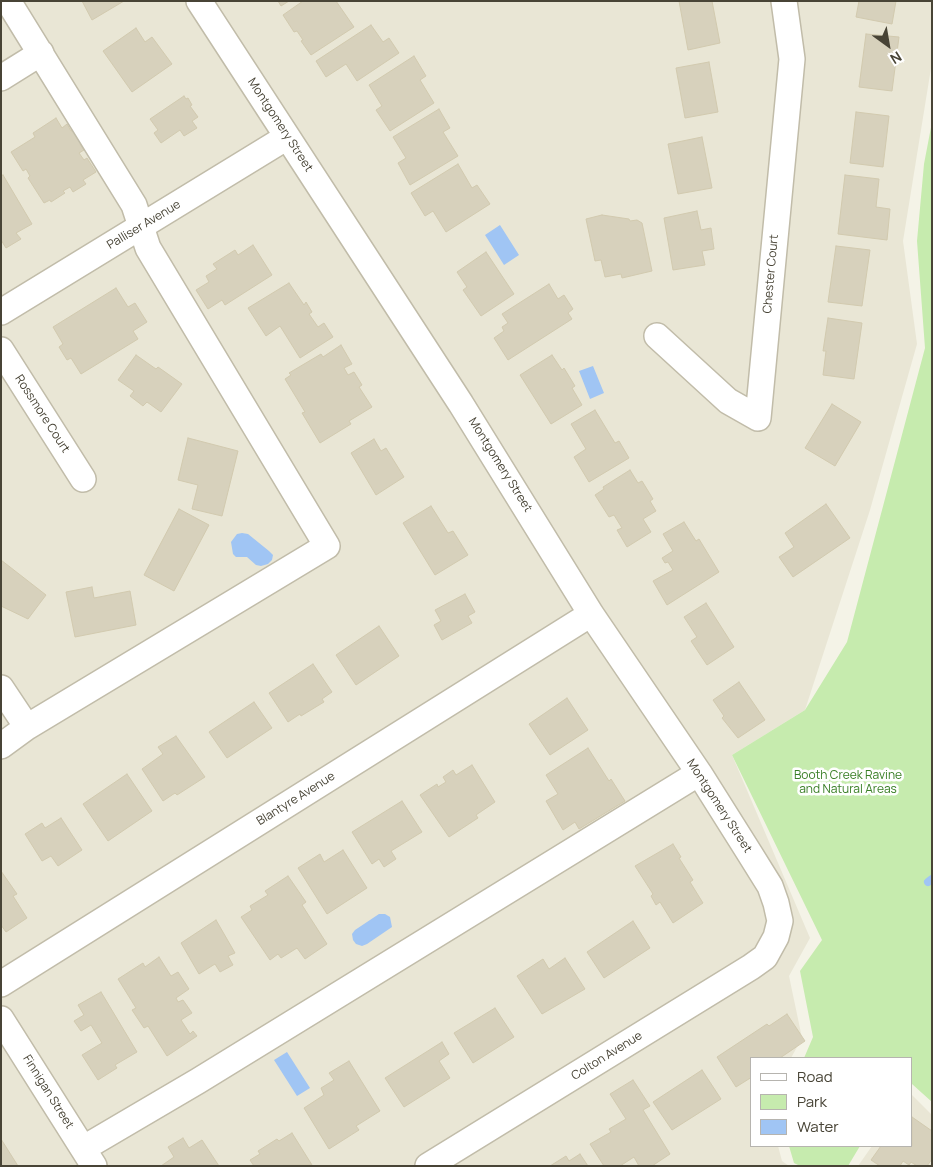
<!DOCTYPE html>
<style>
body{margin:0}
#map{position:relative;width:933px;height:1167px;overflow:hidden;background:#f4f3e7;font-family:Manrope,sans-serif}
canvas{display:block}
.frame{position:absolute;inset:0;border:2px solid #484436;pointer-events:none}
.legend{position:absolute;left:750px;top:1057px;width:162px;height:90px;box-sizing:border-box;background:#fff;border:1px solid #b6b4af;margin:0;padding:6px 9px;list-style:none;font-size:15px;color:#484436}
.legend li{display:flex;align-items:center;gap:10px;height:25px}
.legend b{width:25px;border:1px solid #b6b4af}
.north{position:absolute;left:863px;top:20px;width:50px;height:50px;-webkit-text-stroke:4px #fff;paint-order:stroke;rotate:148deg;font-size:14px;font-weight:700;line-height:20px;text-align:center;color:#484436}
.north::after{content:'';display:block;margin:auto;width:18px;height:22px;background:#484436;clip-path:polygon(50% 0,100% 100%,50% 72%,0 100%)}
</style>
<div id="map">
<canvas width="933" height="1167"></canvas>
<div class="frame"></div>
<ul class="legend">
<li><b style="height:6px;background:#fff"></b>Road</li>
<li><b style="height:14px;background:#c6ebae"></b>Park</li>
<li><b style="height:14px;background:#a0c5f4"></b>Water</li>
</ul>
<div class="north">N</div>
</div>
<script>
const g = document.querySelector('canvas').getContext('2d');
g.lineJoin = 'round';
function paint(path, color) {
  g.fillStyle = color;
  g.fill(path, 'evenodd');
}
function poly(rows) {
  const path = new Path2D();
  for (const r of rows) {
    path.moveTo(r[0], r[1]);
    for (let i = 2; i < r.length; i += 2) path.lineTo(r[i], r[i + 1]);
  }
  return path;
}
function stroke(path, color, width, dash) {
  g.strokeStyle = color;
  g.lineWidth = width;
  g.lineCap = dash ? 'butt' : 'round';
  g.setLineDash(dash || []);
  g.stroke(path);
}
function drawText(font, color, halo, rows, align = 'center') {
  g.font = font + ' Manrope,sans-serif';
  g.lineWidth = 5;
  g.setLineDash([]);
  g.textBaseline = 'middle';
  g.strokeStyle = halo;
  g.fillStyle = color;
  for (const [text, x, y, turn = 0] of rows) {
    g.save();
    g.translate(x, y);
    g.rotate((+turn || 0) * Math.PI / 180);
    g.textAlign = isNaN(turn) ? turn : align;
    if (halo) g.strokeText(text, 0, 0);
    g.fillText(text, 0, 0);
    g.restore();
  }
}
const residential = poly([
 [1,1,932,1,932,62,903,241,917,344,870,510,805,710,732,755,810,938,789,976,802,1038,791,1058,752,1058,752,1146,778,1146,782,1161,789,1166,1,1166],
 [912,1095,932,1115,932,1166,858,1166,872,1146,912,1146]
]);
const green = poly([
 [932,122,932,1102,912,1084,912,1058,804,1058,813,1037,800,971,822,940,732,755,805,710,847,642,925,348,917,241,924,164],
 [789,1146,860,1146,848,1166,800,1166,794,1163]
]);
const water = poly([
 [500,225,519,255,504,265,485,235],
 [593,366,604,393,590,399,579,371],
 [242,533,248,534,269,551,273,555,272,560,268,564,261,566,256,565,247,557,236,557,233,554,231,542,237,534],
 [379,914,385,914,390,917,392,927,367,944,362,946,356,944,353,940,352,934,355,930],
 [287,1052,310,1088,297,1096,274,1060]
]);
const stream = poly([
 [928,882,932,879]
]);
const building = poly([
 [82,1,124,1,92,20,82,1],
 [278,1,289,1,281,6,278,1],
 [303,1,336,1,354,27,311,55,301,41,303,40,297,31,294,32,283,15,303,1],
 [679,1,712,1,720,43,688,50,679,1],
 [859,1,896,1,892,24,856,17,859,1],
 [371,25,383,42,389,38,399,53,357,81,346,64,326,77,316,61,371,25],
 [136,28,145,42,152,37,172,64,132,92,103,51,136,28],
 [866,34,899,37,892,91,859,87,866,34],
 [414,56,426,76,420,80,434,103,390,131,376,110,382,106,369,85,414,56],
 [709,62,718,112,685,118,676,68,709,62],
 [184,96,186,99,188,98,192,105,190,106,198,117,192,121,197,128,184,136,180,130,161,143,154,133,158,130,150,119,184,96],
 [439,109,450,128,443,132,458,156,410,185,398,163,406,158,393,137,439,109],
 [856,112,889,116,883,167,850,163,856,112],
 [56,118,62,128,67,124,71,131,73,130,81,143,80,144,84,150,79,153,84,160,87,158,96,172,83,180,86,184,73,192,70,187,63,191,65,193,51,202,50,200,44,203,28,178,30,176,26,169,23,171,11,152,35,137,33,133,56,118],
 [702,137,712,188,678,194,668,144,702,137],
 [458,164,472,188,477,185,490,204,446,232,433,211,425,216,411,193,458,164],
 [3,175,32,224,16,233,21,239,6,248,1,240,1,176,3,175],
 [845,175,879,179,876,207,890,209,887,240,838,234,845,175],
 [697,211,701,230,711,228,714,249,702,251,705,265,673,270,664,218,697,211],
 [602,215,629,219,630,221,637,220,642,223,652,271,622,278,621,274,605,277,601,260,595,261,586,219,602,215],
 [253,245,272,275,225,305,222,300,208,309,196,290,209,282,206,276,217,269,213,264,235,250,238,255,253,245],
 [836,246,870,250,862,306,828,302,836,246],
 [486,252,514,294,481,316,463,290,467,287,457,272,486,252],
 [289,283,304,305,306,302,312,312,309,314,318,327,324,323,333,337,300,358,280,326,266,336,248,308,289,283],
 [549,284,558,299,564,295,573,309,568,313,572,319,508,360,494,338,504,331,502,327,508,323,502,314,549,284],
 [116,288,128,307,135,303,147,322,133,331,138,339,81,374,71,358,67,360,59,347,63,344,53,327,116,288],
 [828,318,862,323,854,379,823,375,826,351,823,351,828,318],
 [341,345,352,364,344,368,348,375,354,372,362,385,359,387,372,407,349,421,351,424,320,443,302,413,305,412,285,379,291,375,289,373,321,354,323,357,341,345],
 [136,355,156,369,158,367,182,384,161,412,147,402,143,406,130,396,134,391,118,380,136,355],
 [552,355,562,370,564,368,575,386,572,388,582,405,551,424,520,375,552,355],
 [832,404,861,422,835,466,805,448,832,404],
 [595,410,615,443,619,441,629,458,589,482,574,457,586,449,571,424,595,410],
 [188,438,238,451,222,516,192,509,198,485,178,480,188,438],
 [374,439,381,451,386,448,404,477,376,495,351,453,374,439],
 [630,470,638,483,642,481,653,499,650,501,656,511,643,519,651,532,627,547,617,530,622,528,614,515,609,517,595,495,604,489,603,487,630,470],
 [826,504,850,538,793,577,779,557,794,547,785,533,826,504],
 [431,506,448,533,453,531,468,555,435,575,403,523,431,506],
 [179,509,209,525,174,591,144,575,179,509],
 [684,522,696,541,699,539,719,572,667,605,653,581,673,570,668,562,665,563,662,558,673,551,663,534,684,522],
 [1,560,46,595,28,619,1,606,1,560],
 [92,587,94,598,130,591,136,625,75,637,66,592,92,587],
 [465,594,475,612,468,616,472,623,442,640,434,625,441,621,435,610,465,594],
 [706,603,734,647,707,665,691,641,697,637,684,617,706,603],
 [379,626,399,656,356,685,336,655,379,626],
 [313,664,332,692,322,699,324,702,301,716,300,714,288,722,269,693,313,664],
 [739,682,765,720,738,738,722,718,724,716,713,700,739,682],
 [567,698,588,730,550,755,529,724,567,698],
 [254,702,272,728,227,758,209,732,254,702],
 [176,736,205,777,177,795,175,793,163,801,142,769,163,754,158,747,176,736],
 [588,748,609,781,611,779,625,801,579,829,575,822,563,830,546,801,558,794,546,775,588,748],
 [472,765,495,802,476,815,478,818,449,837,420,795,437,784,438,787,446,782,443,777,453,770,456,775,472,765],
 [127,774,152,811,108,841,83,804,127,774],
 [402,801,422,832,391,851,396,859,384,867,379,859,372,864,352,832,402,801],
 [61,818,82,850,58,866,51,856,42,861,25,834,42,823,45,828,61,818],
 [673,844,681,857,679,858,693,880,690,882,703,903,673,923,660,902,656,905,651,896,653,894,635,866,673,844],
 [343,850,367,888,327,914,298,868,320,854,324,862,343,850],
 [1,871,17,894,13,896,27,918,6,932,1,925,1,871],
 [288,876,306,902,302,905,327,944,305,959,297,948,281,958,278,954,270,960,241,917,252,910,250,906,268,895,265,891,288,876],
 [216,920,235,953,228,956,233,965,220,972,215,964,199,974,181,943,216,920],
 [633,921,650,948,604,978,587,952,633,921],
 [159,957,171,976,178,972,189,989,176,998,178,1002,183,1000,192,1013,181,1020,190,1034,193,1031,197,1036,167,1056,148,1026,144,1028,132,1010,136,1008,118,979,143,963,145,967,159,957],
 [565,958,585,989,542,1014,517,976,543,959,549,969,565,958],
 [101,992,137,1052,115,1065,117,1068,98,1080,82,1055,102,1043,91,1025,81,1031,74,1021,84,1015,78,1005,101,992],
 [495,1008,514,1037,473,1063,454,1033,495,1008],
 [787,1014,805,1041,780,1058,752,1058,752,1077,736,1087,717,1057,767,1024,769,1026,787,1014],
 [442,1042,449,1054,439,1061,450,1078,404,1107,385,1078,442,1042],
 [349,1061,380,1111,356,1126,359,1130,329,1149,304,1108,324,1095,321,1088,334,1080,329,1073,349,1061],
 [702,1070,721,1099,672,1130,653,1102,702,1070],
 [633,1080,650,1106,643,1110,670,1154,652,1166,639,1166,634,1157,620,1166,604,1166,590,1144,611,1132,609,1129,626,1119,610,1094,633,1080],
 [912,1117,932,1131,932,1159,927,1166,917,1166,911,1162,909,1165,903,1161,900,1166,880,1166,871,1160,881,1146,912,1146,912,1117],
 [292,1133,312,1165,254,1166,250,1160,260,1154,258,1151,277,1139,279,1141,292,1133],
 [183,1138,189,1148,202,1140,219,1166,161,1166,174,1157,168,1147,183,1138],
 [1,1139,18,1166,1,1166,1,1139],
 [580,1154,588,1166,550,1166,566,1156,569,1161,580,1154]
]);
const minor = poly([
 [199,1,461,404,591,614,699,773,750,854,770,886,776,903,780,921,776,937,765,957,751,967,428,1166],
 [1,78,41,53],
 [1,312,287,137],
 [657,336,728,401,758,418,792,59,784,1],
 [1,350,83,479],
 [1,688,27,727],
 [1,746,27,727,327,546,148,248,134,205,8,1],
 [1,984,591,614],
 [1,1019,94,1166],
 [84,1148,198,1081,699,773]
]);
const streetNames = [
 ["Montgomery Street",280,125,57],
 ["Palliser Avenue",144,225,-31],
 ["Chester Court",771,274,-85],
 ["Rossmore Court",42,414,57],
 ["Montgomery Street",500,465,58],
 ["Blantyre Avenue",296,799,-32],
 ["Montgomery Street",719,806,57],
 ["Colton Avenue",607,1056,-32],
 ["Finnigan Street",48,1092,58]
];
const parkNames = [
 ["Booth Creek Ravine",848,776],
 ["and Natural Areas",848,790]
];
paint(residential, '#e9e6d5');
paint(green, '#c6ebae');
paint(water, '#a0c5f4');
stroke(stream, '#a0c5f4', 8);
paint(building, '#d7d1bc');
stroke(building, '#d2caaf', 1);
stroke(minor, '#c1bca9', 28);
stroke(minor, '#fff', 25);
drawText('12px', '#484436', '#fff', streetNames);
drawText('12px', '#387e25', '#fff', parkNames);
</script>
